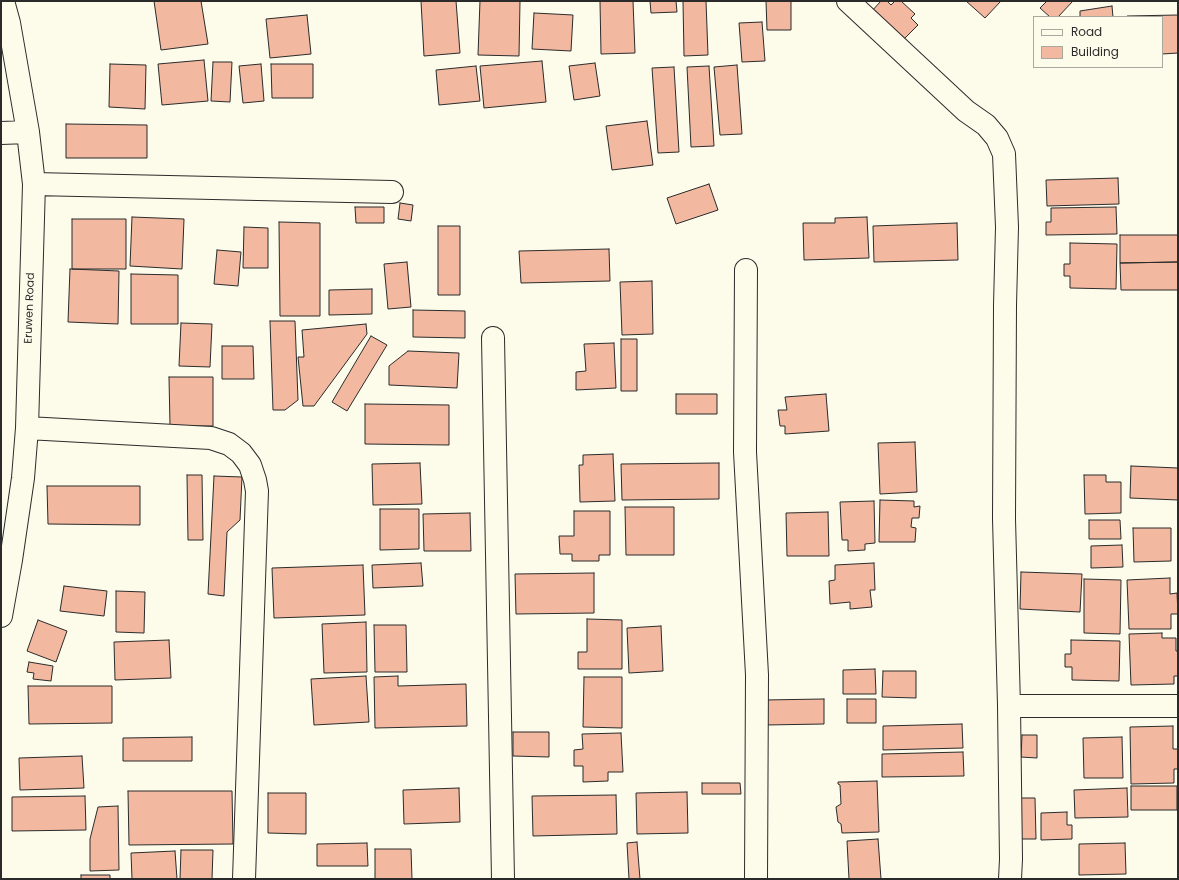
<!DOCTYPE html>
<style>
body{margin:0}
#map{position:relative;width:1179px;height:880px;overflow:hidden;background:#fdfbea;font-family:Poppins,sans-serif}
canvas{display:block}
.frame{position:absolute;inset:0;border:2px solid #2b2b2b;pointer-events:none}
.legend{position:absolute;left:1033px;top:16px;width:130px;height:52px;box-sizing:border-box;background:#fdfbea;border:1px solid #a9a89e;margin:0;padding:5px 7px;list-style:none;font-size:12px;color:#2b2b2b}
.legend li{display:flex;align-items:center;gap:8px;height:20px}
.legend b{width:20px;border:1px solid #a9a89e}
</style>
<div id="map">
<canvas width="1179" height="880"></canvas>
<div class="frame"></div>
<ul class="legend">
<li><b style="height:5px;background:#fdfbea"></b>Road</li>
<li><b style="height:11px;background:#f2b8a0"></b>Building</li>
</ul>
</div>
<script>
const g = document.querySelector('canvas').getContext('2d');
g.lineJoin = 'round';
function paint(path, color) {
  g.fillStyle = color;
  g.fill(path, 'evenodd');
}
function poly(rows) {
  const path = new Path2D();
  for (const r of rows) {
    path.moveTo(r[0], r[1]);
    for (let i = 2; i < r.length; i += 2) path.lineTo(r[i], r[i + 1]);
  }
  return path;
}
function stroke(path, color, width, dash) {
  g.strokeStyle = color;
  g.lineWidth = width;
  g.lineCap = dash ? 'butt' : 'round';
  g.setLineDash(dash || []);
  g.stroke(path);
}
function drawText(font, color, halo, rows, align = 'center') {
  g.font = font + ' Poppins,sans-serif';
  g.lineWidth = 3;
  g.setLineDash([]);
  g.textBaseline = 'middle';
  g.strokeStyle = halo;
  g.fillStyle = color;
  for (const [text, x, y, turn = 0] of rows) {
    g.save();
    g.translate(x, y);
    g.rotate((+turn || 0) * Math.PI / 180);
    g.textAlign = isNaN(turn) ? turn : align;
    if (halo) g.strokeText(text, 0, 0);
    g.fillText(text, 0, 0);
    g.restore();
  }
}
const building = poly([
 [154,1,201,1,208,44,161,50,154,1],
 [421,1,456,1,460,53,424,56,421,1],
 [480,1,520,1,519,56,478,55,480,1],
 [600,1,633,1,635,53,601,54,600,1],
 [650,1,676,1,677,12,651,13,650,1],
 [683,1,706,1,708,55,684,56,683,1],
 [766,1,791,1,791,30,767,30,766,1],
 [881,1,887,1,891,5,895,1,901,1,915,14,911,18,918,25,902,41,871,12,881,1],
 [966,1,1001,1,985,18,966,1],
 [1047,1,1073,1,1058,17,1050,17,1040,8,1047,1],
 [1112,6,1113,17,1080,17,1080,11,1112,6],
 [534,13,573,15,571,51,532,49,534,13],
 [307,15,311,54,270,58,266,19,307,15],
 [1178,15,1178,53,1162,54,1162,17,1127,17,1127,16,1178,15],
 [762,22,765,61,742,62,739,23,762,22],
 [204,60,208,101,162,105,158,64,204,60],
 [542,61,546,102,484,108,480,66,542,61],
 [213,62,232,62,230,102,211,101,213,62],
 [595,63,600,96,574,100,569,66,595,63],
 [110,64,146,65,145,109,109,107,110,64],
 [261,64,264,101,243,103,239,66,261,64],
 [271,64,313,64,313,98,272,98,271,64],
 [737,65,742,134,720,135,714,67,737,65],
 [476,66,480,101,439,105,436,70,476,66],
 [709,66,714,146,691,147,687,67,709,66],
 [674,67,679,152,658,153,652,68,674,67],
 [647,121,653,165,612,170,606,126,647,121],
 [66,124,147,125,147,158,66,158,66,124],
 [1118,178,1119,204,1047,206,1046,180,1118,178],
 [709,184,718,210,676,224,667,198,709,184],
 [400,203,413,205,411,221,398,219,400,203],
 [355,207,384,207,384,223,356,223,355,207],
 [1116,207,1117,234,1046,235,1046,222,1051,222,1051,208,1116,207],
 [132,217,184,219,182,269,130,266,132,217],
 [867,217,869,258,804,260,803,223,835,223,835,218,867,217],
 [72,219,126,219,126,269,72,269,72,219],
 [279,222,320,223,320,316,280,316,279,222],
 [957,223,958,260,874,262,873,226,957,223],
 [438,226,460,226,460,295,438,295,438,226],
 [244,227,268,228,268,268,243,268,244,227],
 [1120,235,1178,235,1178,262,1120,263,1120,235],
 [1070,243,1117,244,1116,289,1070,288,1070,276,1064,276,1064,264,1070,264,1070,243],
 [609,249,610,281,521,283,519,251,609,249],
 [217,250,241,252,238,286,214,284,217,250],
 [407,262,411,307,388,309,384,264,407,262],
 [1178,262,1178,290,1121,290,1120,263,1178,262],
 [70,269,119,271,118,324,68,322,70,269],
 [131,274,178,275,178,324,131,324,131,274],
 [652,281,653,334,622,335,620,282,652,281],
 [372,289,372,314,329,315,329,290,372,289],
 [413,310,465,311,465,338,413,337,413,310],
 [270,321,295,321,298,400,285,410,273,410,270,321],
 [181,323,212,324,210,367,179,366,181,323],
 [366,324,367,334,314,406,303,406,298,357,304,357,302,330,366,324],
 [371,336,387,345,347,411,332,402,371,336],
 [621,339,637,339,637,391,621,391,621,339],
 [614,343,616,388,576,390,576,372,586,371,584,344,614,343],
 [222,346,253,346,254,379,222,379,222,346],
 [408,351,459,353,457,388,389,385,389,366,408,351],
 [169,377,213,377,213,426,170,426,169,377],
 [676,394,717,394,717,414,676,414,676,394],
 [826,394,829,431,785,434,785,426,780,426,778,410,787,410,785,397,826,394],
 [365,404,449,405,449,445,365,444,365,404],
 [915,442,917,492,880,494,878,443,915,442],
 [613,454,615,501,580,502,579,465,583,465,583,455,613,454],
 [420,463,422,504,373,505,372,464,420,463],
 [719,463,719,499,622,500,621,464,719,463],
 [1131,466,1178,468,1178,500,1130,498,1131,466],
 [187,475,202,475,203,540,188,540,187,475],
 [1084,475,1106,475,1106,482,1121,482,1121,513,1085,514,1084,475],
 [214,476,242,477,240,520,227,532,224,596,208,594,214,476],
 [47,486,140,486,140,525,48,524,47,486],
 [880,500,914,501,914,507,920,506,919,518,912,518,911,527,916,528,915,542,879,542,880,500],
 [874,501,875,543,865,544,865,550,848,551,848,540,842,540,840,502,874,501],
 [625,507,674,507,674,555,626,555,625,507],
 [380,509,419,509,419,549,380,550,380,509],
 [574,511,610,511,610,555,599,555,599,561,572,561,572,554,560,554,559,536,574,536,574,511],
 [828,512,829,556,787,556,786,513,828,512],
 [470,513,471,551,424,551,423,514,470,513],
 [1089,520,1120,520,1121,539,1089,539,1089,520],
 [1133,528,1171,528,1171,561,1134,562,1133,528],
 [1122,545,1123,567,1091,568,1091,546,1122,545],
 [421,563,423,586,373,588,372,565,421,563],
 [874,563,875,590,870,590,872,607,850,609,850,602,830,604,829,581,835,580,835,565,874,563],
 [363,565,365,615,274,618,272,568,363,565],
 [1021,572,1082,574,1080,612,1020,609,1021,572],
 [594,573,594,613,516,614,515,574,594,573],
 [1170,578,1170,594,1177,593,1178,614,1171,614,1171,629,1129,629,1127,580,1170,578],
 [1084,579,1121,580,1120,634,1084,633,1084,579],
 [64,586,107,591,104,616,60,611,64,586],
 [116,591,145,592,144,633,116,632,116,591],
 [587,619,622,620,622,669,578,669,578,652,587,652,587,619],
 [38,620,67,631,56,662,27,651,38,620],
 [366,622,367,672,324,673,322,624,366,622],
 [374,625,406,625,407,672,375,672,374,625],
 [661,626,663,671,629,673,627,628,661,626],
 [1162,633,1162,638,1176,638,1176,651,1178,651,1178,676,1174,676,1174,684,1131,685,1129,634,1162,633],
 [169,640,171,678,115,680,114,642,169,640],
 [1071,640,1120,641,1119,681,1072,680,1072,667,1065,667,1065,654,1071,654,1071,640],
 [29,662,53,666,51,681,33,679,34,673,27,672,29,662],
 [875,669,876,694,843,694,843,670,875,669],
 [883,671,916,671,916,698,882,697,883,671],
 [366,676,369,722,314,725,311,679,366,676],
 [398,676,398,686,466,684,467,726,375,728,374,677,398,676],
 [584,677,622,677,622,728,583,727,584,677],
 [28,686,112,686,112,723,29,724,28,686],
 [824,699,824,724,765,725,764,700,824,699],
 [847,699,876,699,876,723,847,723,847,699],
 [962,724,963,748,883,750,883,726,962,724],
 [1173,726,1173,749,1178,749,1178,769,1174,769,1174,783,1131,784,1130,727,1173,726],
 [513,732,549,732,549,757,513,756,513,732],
 [621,733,623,772,608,772,608,781,583,782,583,766,574,766,574,750,583,749,582,734,621,733],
 [1022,735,1037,735,1037,758,1021,757,1022,735],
 [192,737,192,761,123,761,123,738,192,737],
 [1122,737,1123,778,1084,778,1083,738,1122,737],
 [963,752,964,776,882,777,882,754,963,752],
 [82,756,84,788,20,790,19,758,82,756],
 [877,781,879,832,842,833,841,824,838,822,836,807,841,804,840,785,838,784,838,782,877,781],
 [702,783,740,783,741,794,702,794,702,783],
 [1131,786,1177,786,1177,810,1131,810,1131,786],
 [459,788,460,822,404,824,403,790,459,788],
 [1127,788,1128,817,1075,818,1074,790,1127,788],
 [128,791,232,791,233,844,129,845,128,791],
 [687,792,688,833,637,834,636,793,687,792],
 [268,793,306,793,306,834,268,833,268,793],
 [616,795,617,834,533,836,532,796,616,795],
 [85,796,86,830,12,831,12,797,85,796],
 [1016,798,1035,798,1036,839,1017,839,1016,798],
 [118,806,119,870,90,871,90,839,98,807,118,806],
 [1067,812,1067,825,1072,825,1072,839,1041,840,1041,813,1067,812],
 [878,839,881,879,849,879,847,841,878,839],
 [637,842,640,879,629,879,627,843,637,842],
 [367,843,368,866,317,866,317,844,367,843],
 [1125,843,1126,874,1079,875,1079,844,1125,843],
 [375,849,411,849,412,879,375,879,375,849],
 [181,850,213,850,212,879,180,879,181,850],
 [175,851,177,879,132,879,131,853,175,851],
 [81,875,110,875,110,879,81,879,81,875]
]);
const minor = poly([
 [848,1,966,111,986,125,997,138,1004,154,1007,227,1005,305,1004,519,1009,706,1011,859,1010,879],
 [1,133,28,132],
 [34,184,392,192],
 [746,270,745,452,757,675,756,879],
 [493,338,503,879],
 [27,428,211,438,229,444,241,453,250,465,255,480,257,491,244,879],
 [1,616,11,560,23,478,27,428,34,184,28,132,9,23,3,1],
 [1009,706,1178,706]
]);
const streetNames = [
 ["Eruwen Road",30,308,-88]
];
paint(building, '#f2b8a0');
stroke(building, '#2b2b2b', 1);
stroke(minor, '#2b2b2b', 24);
stroke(minor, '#fdfbea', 22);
drawText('11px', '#2b2b2b', '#fdfbea', streetNames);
</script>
